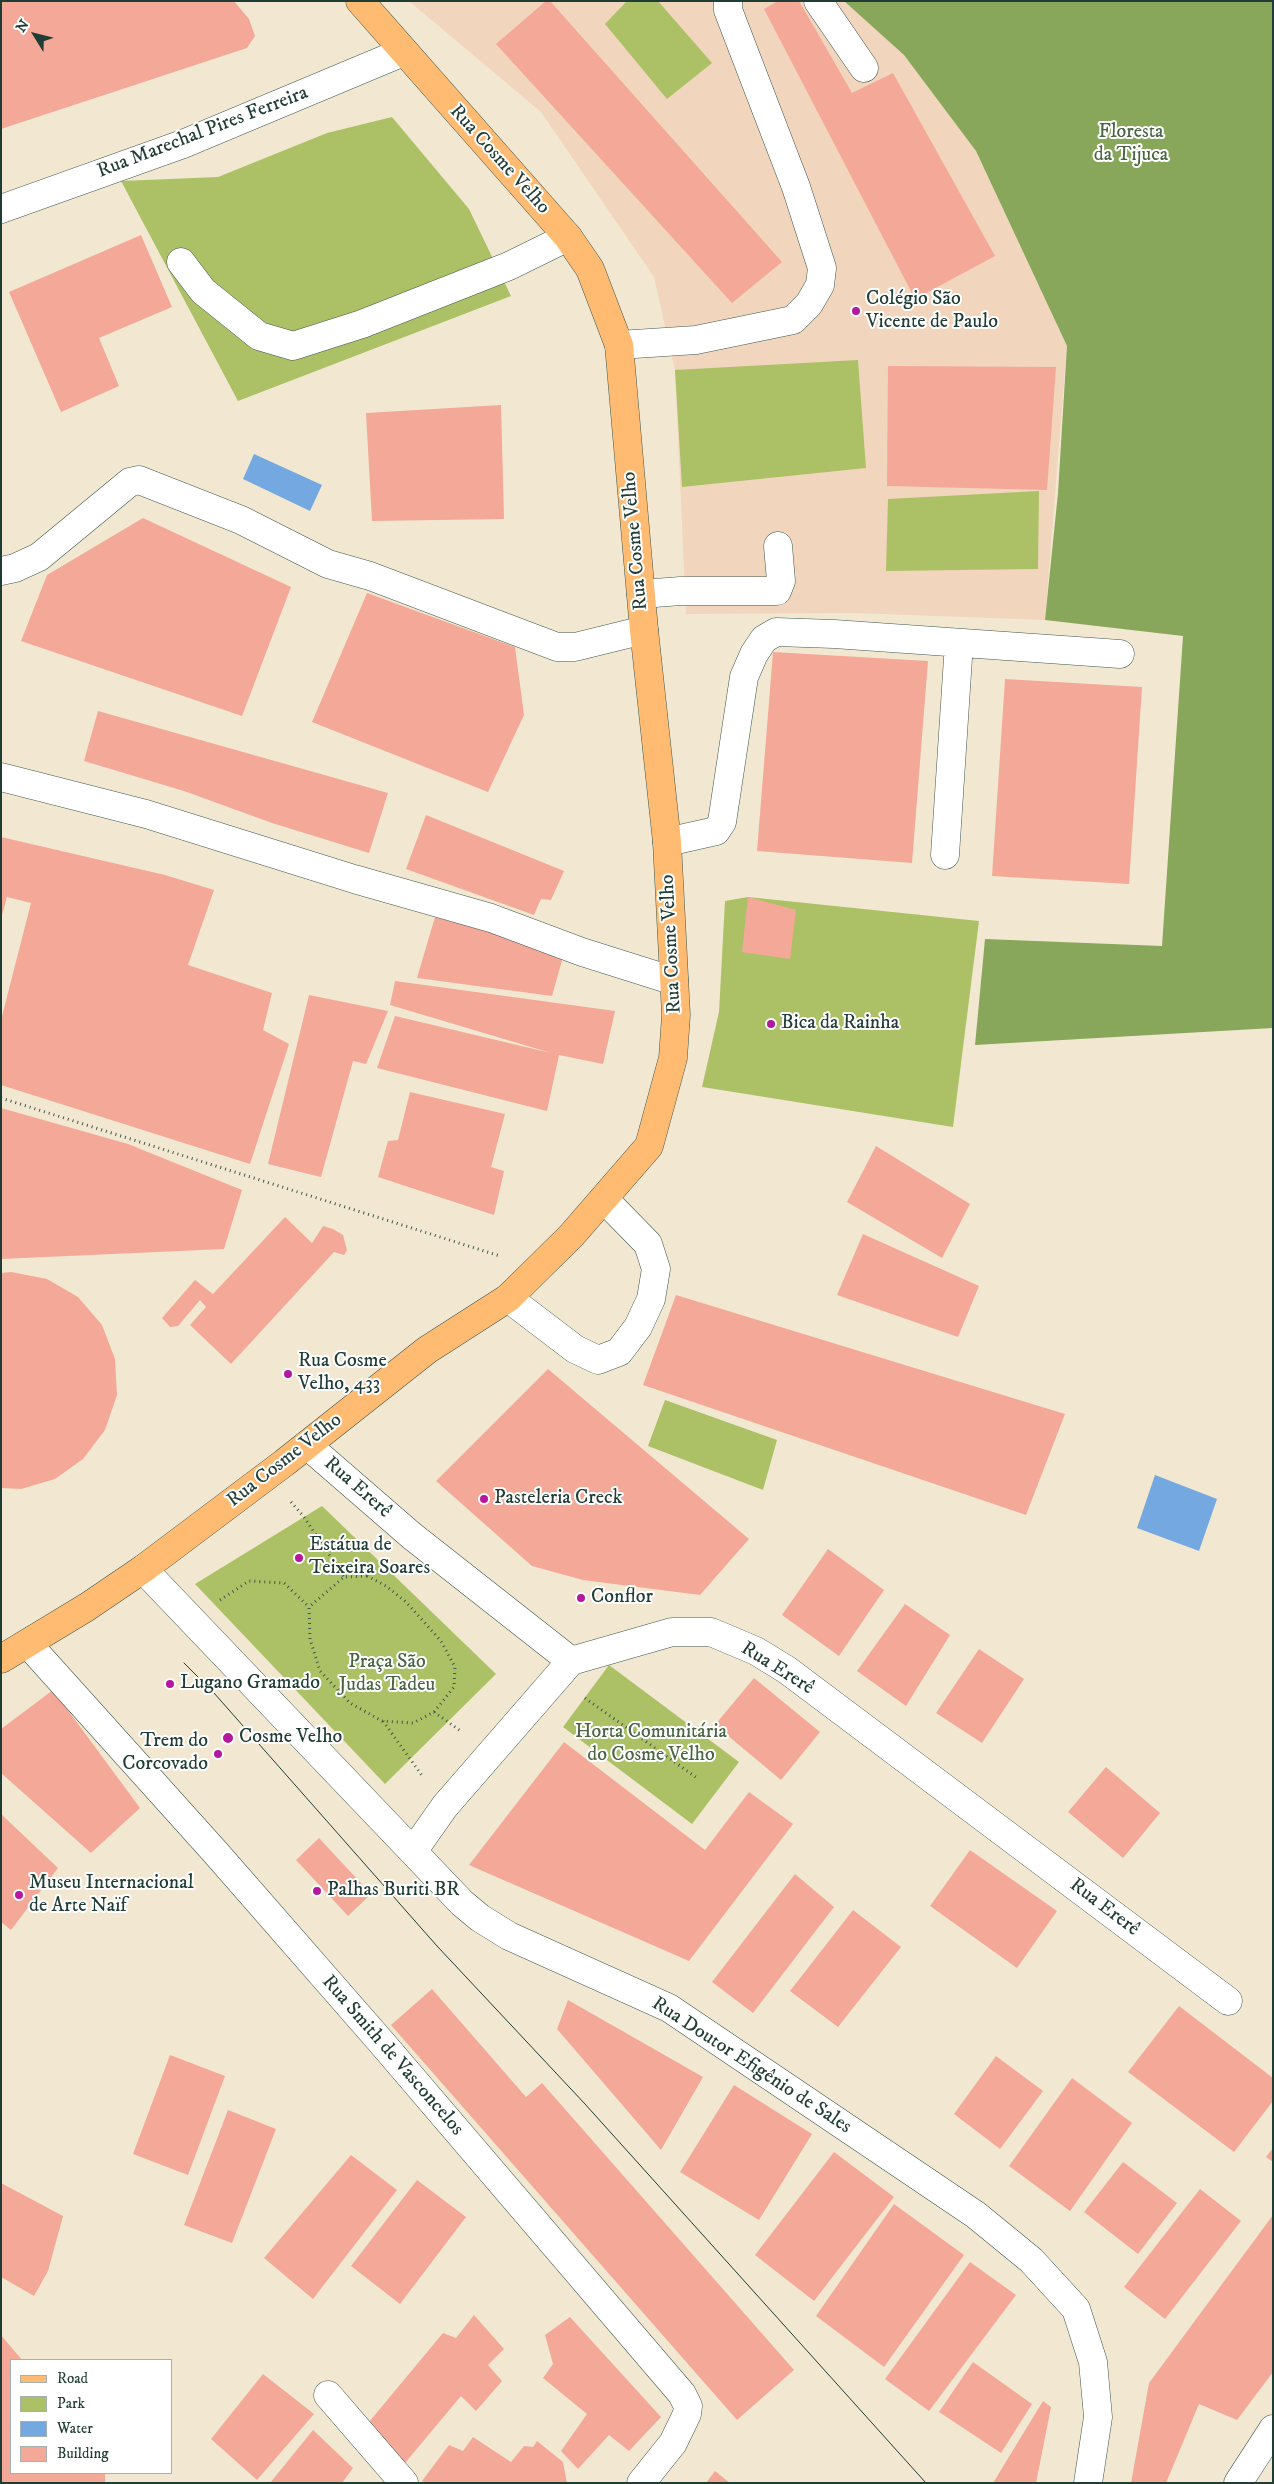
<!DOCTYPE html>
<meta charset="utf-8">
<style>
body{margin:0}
#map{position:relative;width:1274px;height:2484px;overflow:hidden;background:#f2e8d1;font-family:"IM FELL DW Pica",serif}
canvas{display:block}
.frame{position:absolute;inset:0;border:2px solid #1f3d34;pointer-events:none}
.legend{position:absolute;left:10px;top:2359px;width:162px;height:115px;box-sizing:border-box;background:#fff;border:1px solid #a5b1ae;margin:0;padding:6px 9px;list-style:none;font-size:15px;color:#1f3d34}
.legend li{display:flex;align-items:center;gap:10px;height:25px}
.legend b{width:25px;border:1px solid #a5b1ae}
.north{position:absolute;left:10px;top:10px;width:50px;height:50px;-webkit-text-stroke:4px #fff;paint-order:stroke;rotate:306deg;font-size:14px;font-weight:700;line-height:20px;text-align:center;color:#1f3d34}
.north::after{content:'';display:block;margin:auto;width:18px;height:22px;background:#1f3d34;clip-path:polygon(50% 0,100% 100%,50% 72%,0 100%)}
</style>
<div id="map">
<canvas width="1274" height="2484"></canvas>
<div class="frame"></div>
<ul class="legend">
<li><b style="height:6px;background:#ffbb71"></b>Road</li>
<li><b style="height:14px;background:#acc165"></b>Park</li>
<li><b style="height:14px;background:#74a8e1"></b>Water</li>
<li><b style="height:14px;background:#f4a898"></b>Building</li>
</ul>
<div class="north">N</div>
</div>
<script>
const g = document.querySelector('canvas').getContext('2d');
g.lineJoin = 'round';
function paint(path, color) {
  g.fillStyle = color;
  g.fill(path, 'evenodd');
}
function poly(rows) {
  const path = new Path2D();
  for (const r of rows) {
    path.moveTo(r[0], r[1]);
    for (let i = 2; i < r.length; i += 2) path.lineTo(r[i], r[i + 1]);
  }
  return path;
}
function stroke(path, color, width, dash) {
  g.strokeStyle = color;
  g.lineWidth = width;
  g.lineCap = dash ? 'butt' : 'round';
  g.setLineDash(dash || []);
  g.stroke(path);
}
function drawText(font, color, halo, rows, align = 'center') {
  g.font = font + ' "IM FELL DW Pica",serif';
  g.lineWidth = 4;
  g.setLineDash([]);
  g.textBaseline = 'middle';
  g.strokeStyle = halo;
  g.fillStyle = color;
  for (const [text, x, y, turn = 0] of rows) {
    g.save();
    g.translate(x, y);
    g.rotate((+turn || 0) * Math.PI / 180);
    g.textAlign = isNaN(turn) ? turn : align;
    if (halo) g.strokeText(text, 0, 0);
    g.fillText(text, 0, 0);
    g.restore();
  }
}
const built = poly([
 [844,1,904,55,976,151,1067,346,1045,620,853,613,686,614,675,370,654,277,541,112,410,2]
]);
const green = poly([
 [627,1,658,1,712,63,667,99,605,24],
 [392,117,469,209,511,296,238,401,121,181,218,177,327,133],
 [858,360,866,468,682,487,675,370],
 [1039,491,1038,569,886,571,888,499],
 [748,897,979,921,953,1127,702,1087,719,1012,725,901],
 [665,1400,777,1440,763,1490,648,1446],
 [322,1506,496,1674,385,1784,195,1584],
 [609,1665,739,1762,692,1824,563,1727]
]);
const forest = poly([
 [844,1,1273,1,1273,1028,975,1045,985,939,1162,946,1183,636,1045,620,1058,493,1067,346,976,151,904,55]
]);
const water = poly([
 [254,454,322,485,310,511,243,479],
 [1155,1475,1217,1499,1199,1551,1137,1528]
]);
const building = poly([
 [1,1,234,1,249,19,255,36,247,48,1,129],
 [546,1,550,1,782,262,732,303,496,44],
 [778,1,799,1,852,93,893,73,995,256,915,299,764,9],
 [141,235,172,307,99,338,119,386,61,412,9,292],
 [888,366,1056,367,1047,490,887,486],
 [501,405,504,519,372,521,366,413],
 [143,518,291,587,242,716,21,641,47,575],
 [367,593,515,647,524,715,488,792,312,722],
 [773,652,928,661,912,863,757,851],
 [1005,679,1142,687,1129,884,992,876],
 [98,711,388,793,369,853,272,823,184,791,84,761],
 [426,815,564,871,551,900,541,899,534,915,406,869],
 [1,837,165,875,214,890,188,965,272,993,263,1030,289,1044,250,1164,1,1085,1,1020,31,903,7,897,1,919],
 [748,897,796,910,790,959,742,952],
 [435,917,564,953,552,996,417,978],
 [395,981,615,1011,603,1064,559,1055,547,1111,377,1068,395,1016,551,1053,390,1005],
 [309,995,388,1011,366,1064,353,1061,321,1177,268,1164],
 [410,1092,505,1114,491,1167,504,1171,494,1215,378,1177,388,1141,398,1140],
 [1,1108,128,1144,242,1190,224,1249,1,1259],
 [876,1146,970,1204,942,1258,847,1202],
 [285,1217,312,1243,323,1226,333,1229,343,1235,347,1250,344,1255,334,1252,231,1364,190,1325,206,1307,200,1300,178,1326,170,1327,162,1318,195,1280,213,1294],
 [863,1234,979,1286,958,1337,837,1295],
 [11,1272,47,1279,78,1297,102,1325,115,1359,117,1395,105,1430,83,1459,55,1479,21,1489,1,1488,1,1273],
 [676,1295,1065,1414,1026,1515,643,1385],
 [548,1369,749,1539,700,1595,583,1580,532,1566,436,1481],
 [828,1549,884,1590,839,1656,782,1615],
 [905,1604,950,1635,906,1706,857,1671],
 [979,1649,1024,1679,982,1743,936,1713],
 [754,1678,820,1732,781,1780,715,1725],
 [53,1690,140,1808,91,1853,1,1773,1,1729],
 [564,1742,705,1850,749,1792,793,1824,689,1961,469,1865],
 [1106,1767,1160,1813,1123,1858,1068,1812],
 [1,1814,58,1868,11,1930,1,1922],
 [319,1838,371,1894,348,1916,296,1860],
 [970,1850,1057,1911,1017,1968,930,1906],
 [795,1874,834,1907,753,2013,712,1982],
 [853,1910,901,1947,838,2027,790,1991],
 [432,1989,526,2097,542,2083,794,2370,737,2420,391,2025],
 [568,2000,703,2077,661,2150,557,2029],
 [1179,2006,1273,2078,1273,2101,1234,2152,1128,2072],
 [170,2055,225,2076,188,2175,133,2154],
 [996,2056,1043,2091,1000,2149,954,2114],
 [1072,2078,1132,2123,1070,2211,1009,2166],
 [734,2085,812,2134,759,2220,680,2172],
 [228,2110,276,2129,232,2243,184,2225],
 [1273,2148,1273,2162,1266,2157],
 [834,2152,894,2197,814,2301,755,2255],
 [351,2155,397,2190,313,2299,264,2258],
 [1123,2162,1177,2203,1138,2254,1084,2212],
 [417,2180,466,2217,400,2304,351,2266],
 [1,2183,63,2216,48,2271,34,2296,1,2277],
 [1200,2189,1241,2221,1165,2319,1124,2287],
 [894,2204,964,2255,884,2367,816,2316],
 [1273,2215,1273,2372,1237,2420,1199,2404,1166,2483,1131,2483,1149,2383],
 [970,2262,1016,2295,929,2411,885,2379],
 [474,2315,504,2349,488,2365,502,2381,476,2411,461,2396,405,2463,364,2428,443,2333,456,2338],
 [570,2317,661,2417,629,2451,609,2435,578,2469,561,2451,587,2414,543,2378,553,2364,545,2335],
 [1,2335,22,2360,11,2360,11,2473,105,2473,105,2483,1,2483],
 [973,2362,1032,2404,1001,2453,939,2412],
 [263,2374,314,2414,257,2480,211,2439],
 [1043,2401,1051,2407,1036,2483,993,2483],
 [313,2430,353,2468,342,2483,270,2483],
 [473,2437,511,2462,524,2446,533,2447,537,2441,563,2462,567,2483,426,2483,422,2481,449,2445,463,2451],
 [715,2471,730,2483,706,2483]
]);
const path = poly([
 [1,1098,500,1256],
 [291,1502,304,1517,344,1577],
 [367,1576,386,1586,406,1602,441,1641,455,1667,454,1687,434,1712,413,1723,382,1721,350,1703,320,1671,310,1639,309,1607,344,1577,367,1576],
 [220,1600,249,1581,284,1583,309,1607],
 [585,1698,697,1778],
 [434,1712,462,1732],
 [383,1721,423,1777]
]);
const minor = poly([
 [818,1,864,68],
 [1,209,183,144,403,52],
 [181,262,203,291,259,336,293,346,362,324,509,266,568,237],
 [619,345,696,340,793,320,809,304,820,285,822,268,796,187,728,10,728,1],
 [1,571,15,568,39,557,130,482,139,480,241,520,328,564,370,576,557,647,575,647,644,630],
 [641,594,681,591,777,591,781,581,778,546],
 [1,777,146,814,354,879,491,918,582,952,674,981],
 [667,842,716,831,722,822,744,677,754,654,764,639,776,632,834,634,1120,654],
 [945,855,959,643],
 [508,1298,575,1349,598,1360,619,1352,638,1327,651,1299,656,1269,648,1244,604,1199],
 [307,1445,412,1536,571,1661],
 [143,1569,462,1903,480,1918,509,1936,669,2008,976,2215,1031,2260,1076,2309,1093,2362,1098,2417,1088,2483],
 [28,1644,216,1853,382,2043,682,2394,688,2406,687,2414,673,2443,641,2483],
 [571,1661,672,1632,711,1632,756,1651,787,1670,1228,2001],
 [414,1850,445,1806,571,1661],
 [328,2395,404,2483],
 [1238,2483,1273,2429]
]);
const major = poly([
 [1,1659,87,1607,143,1569,284,1463,427,1350,508,1298,571,1236,649,1146,673,1058,676,1015,667,842,644,630,619,345,590,269,568,237,360,1]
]);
const tram = poly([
 [184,1663,214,1693,437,1946,585,2104,926,2483]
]);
const markers = [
 [856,311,5,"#b5179e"],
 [771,1024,5,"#b5179e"],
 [288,1374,5,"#b5179e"],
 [484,1499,5,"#b5179e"],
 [299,1558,5,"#b5179e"],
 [581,1598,5,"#b5179e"],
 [170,1684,5,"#b5179e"],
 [228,1738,6,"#b5179e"],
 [218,1754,5,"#b5179e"],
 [317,1891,5,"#b5179e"],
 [19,1895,5,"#b5179e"]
];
const streetNames = [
 ["Rua Marechal Pires Ferreira",203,133,-21],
 ["Rua Cosme Velho",499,160,48],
 ["Rua Cosme Velho",636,541,-95],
 ["Rua Cosme Velho",672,944,-93],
 ["Rua Cosme Velho",285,1461,-38],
 ["Rua Ererê",357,1488,41],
 ["Rua Ererê",777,1669,32],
 ["Rua Ererê",1104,1908,37],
 ["Rua Smith de Vasconcelos",392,2056,49],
 ["Rua Doutor Efigênio de Sales",751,2066,33]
];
const parkNames = [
 ["Floresta",1131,133],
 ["da Tijuca",1131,156],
 ["Praça São",387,1663],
 ["Judas Tadeu",387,1686],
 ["Horta Comunitária",651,1733],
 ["do Cosme Velho",651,1756]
];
const poiNames = [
 ["Colégio São",866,300],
 ["Vicente de Paulo",866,323],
 ["Bica da Rainha",781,1024],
 ["Rua Cosme",298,1362],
 ["Velho, 433",298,1385],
 ["Pasteleria Creck",494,1499],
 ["Estátua de",309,1546],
 ["Teixeira Soares",309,1569],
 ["Conflor",591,1598],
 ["Lugano Gramado",180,1684],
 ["Cosme Velho",239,1738],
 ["Trem do",208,1742,"right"],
 ["Corcovado",208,1765,"right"],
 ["Museu Internacional",29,1884],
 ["de Arte Naïf",29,1907],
 ["Palhas Buriti BR",327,1891]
];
paint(built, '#f2d5bd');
paint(green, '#acc165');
paint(forest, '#89a75a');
paint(water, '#74a8e1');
paint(building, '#f4a898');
stroke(minor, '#3f574c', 29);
stroke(major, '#3f574c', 29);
stroke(path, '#3f574c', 3, [1, 4]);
stroke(minor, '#fff', 28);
stroke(major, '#ffbb71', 28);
stroke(tram, '#1f3d34', 1);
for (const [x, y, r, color] of markers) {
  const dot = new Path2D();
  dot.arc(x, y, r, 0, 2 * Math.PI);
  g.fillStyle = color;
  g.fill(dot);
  stroke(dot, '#fff', 2);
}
drawText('20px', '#1f3d34', '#fff', streetNames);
drawText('20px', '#496543', '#fff', parkNames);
drawText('20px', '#1f3d34', '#fff', poiNames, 'left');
</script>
